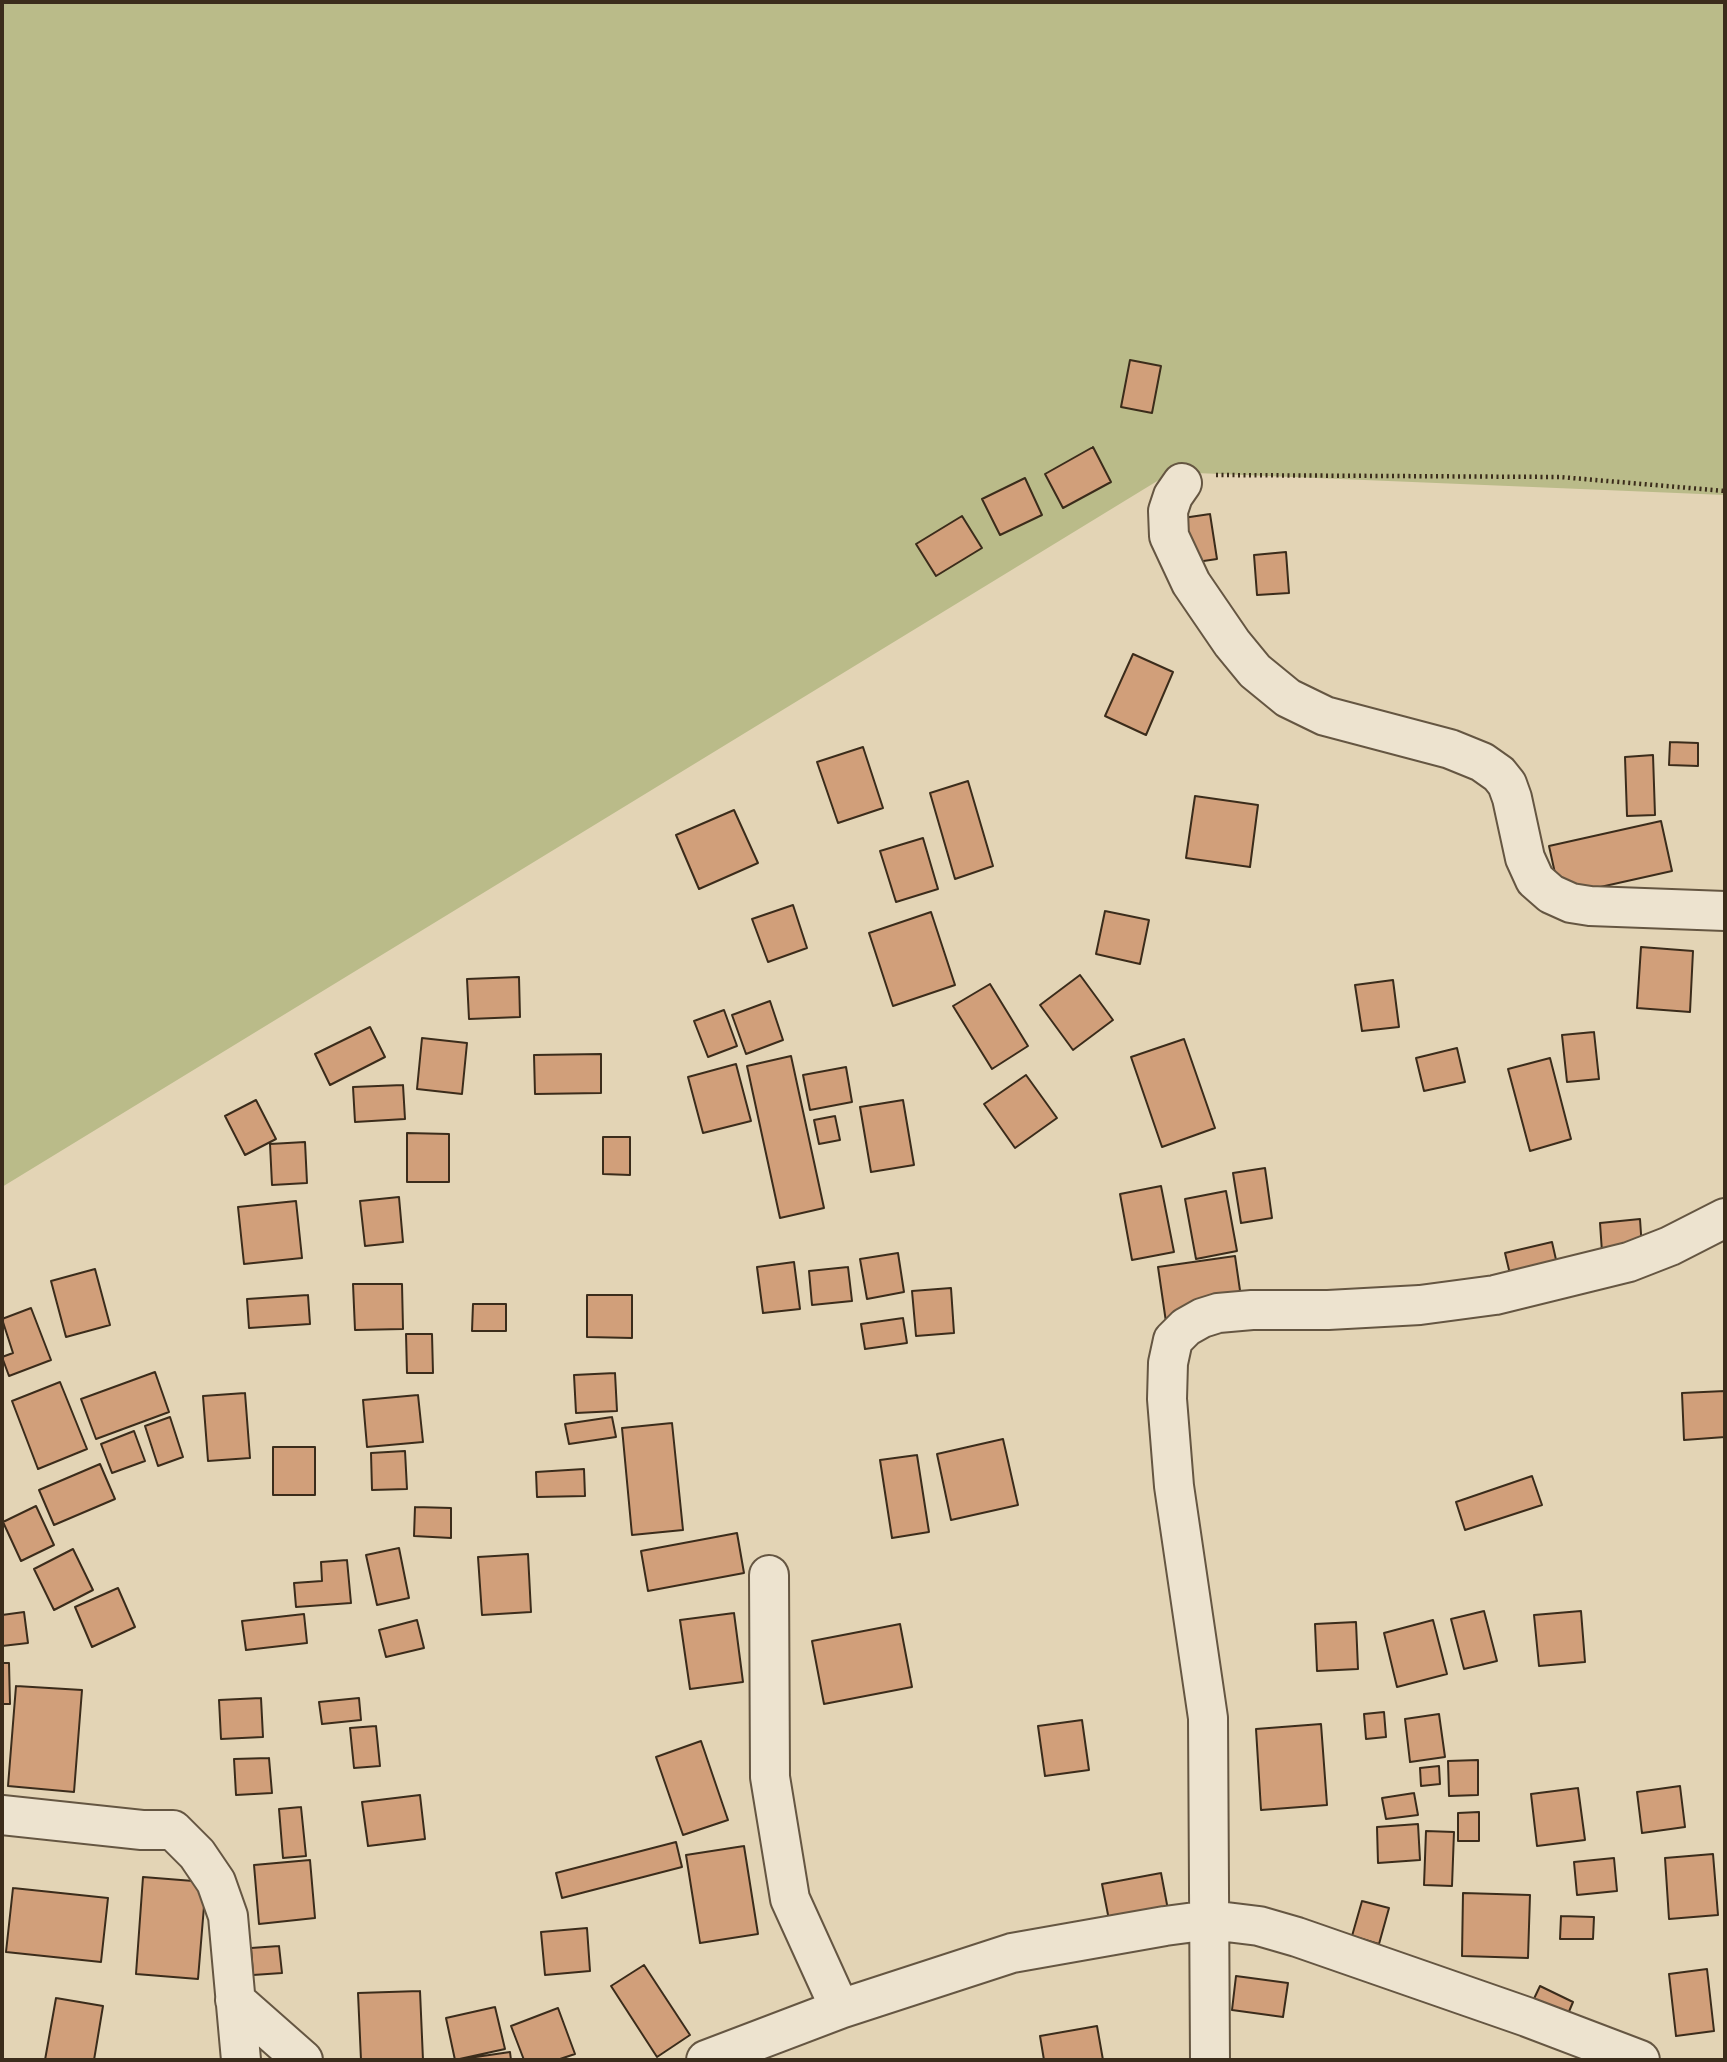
<!DOCTYPE html>
<style>
body{margin:0}
#map{position:relative;width:1727px;height:2062px;overflow:hidden;background:#e3d4b5;font-family:Vollkorn,serif}
canvas{display:block}
.frame{position:absolute;inset:0;border:4px solid #3b2c1b;pointer-events:none}
</style>
<div id="map">
<canvas width="1727" height="2062"></canvas>
<div class="frame"></div>
</div>
<script>
const g = document.querySelector('canvas').getContext('2d');
g.lineJoin = 'round';
function paint(path, color) {
  g.fillStyle = color;
  g.fill(path, 'evenodd');
}
function poly(rows) {
  const path = new Path2D();
  for (const r of rows) {
    path.moveTo(r[0], r[1]);
    for (let i = 2; i < r.length; i += 2) path.lineTo(r[i], r[i + 1]);
  }
  return path;
}
function stroke(path, color, width, dash) {
  g.strokeStyle = color;
  g.lineWidth = width;
  g.lineCap = dash ? 'butt' : 'round';
  g.setLineDash(dash || []);
  g.stroke(path);
}
const green = poly([
 [2,2,1725,2,1725,495,1172,472,2,1187]
]);
const building = poly([
 [1130,360,1161,366,1152,413,1121,407,1130,360],
 [1093,447,1111,482,1063,508,1045,474,1093,447],
 [1025,478,1042,515,1000,535,982,499,1025,478],
 [1210,514,1217,559,1190,563,1183,518,1210,514],
 [962,516,982,548,936,576,916,544,962,516],
 [1286,552,1289,593,1257,595,1254,555,1286,552],
 [1133,654,1173,672,1146,735,1105,716,1133,654],
 [1670,742,1698,743,1698,766,1669,765,1670,742],
 [863,747,883,808,838,823,817,762,863,747],
 [1653,755,1655,815,1627,816,1625,757,1653,755],
 [968,781,993,866,955,879,930,793,968,781],
 [1195,796,1258,805,1250,867,1186,858,1195,796],
 [734,810,758,863,699,889,676,835,734,810],
 [1661,821,1672,871,1560,896,1549,846,1661,821],
 [923,838,938,889,896,902,880,851,923,838],
 [793,905,807,948,768,962,752,919,793,905],
 [1105,911,1149,920,1140,964,1096,954,1105,911],
 [931,912,955,985,893,1006,869,933,931,912],
 [1641,947,1693,951,1690,1012,1637,1008,1641,947],
 [1080,975,1113,1020,1073,1050,1040,1005,1080,975],
 [519,977,520,1017,469,1019,467,979,519,977],
 [1393,980,1399,1027,1362,1031,1355,985,1393,980],
 [990,984,1028,1046,992,1069,953,1006,990,984],
 [770,1001,783,1040,746,1054,732,1015,770,1001],
 [724,1010,737,1046,708,1057,694,1021,724,1010],
 [370,1027,385,1057,330,1085,315,1054,370,1027],
 [1594,1032,1599,1079,1567,1082,1562,1035,1594,1032],
 [422,1038,467,1043,462,1094,417,1089,422,1038],
 [1184,1039,1215,1128,1162,1147,1131,1057,1184,1039],
 [1457,1048,1465,1082,1424,1091,1416,1058,1457,1048],
 [601,1054,601,1093,535,1094,534,1055,601,1054],
 [791,1056,824,1208,780,1218,747,1066,791,1056],
 [1550,1058,1571,1139,1530,1151,1508,1069,1550,1058],
 [736,1064,751,1121,703,1133,688,1077,736,1064],
 [846,1067,852,1102,810,1110,803,1075,846,1067],
 [1026,1075,1057,1118,1015,1148,984,1104,1026,1075],
 [403,1085,405,1119,355,1122,353,1087,403,1085],
 [256,1100,276,1139,245,1155,225,1116,256,1100],
 [903,1100,914,1165,871,1172,860,1107,903,1100],
 [835,1116,840,1140,819,1144,814,1120,835,1116],
 [407,1133,449,1134,449,1182,407,1182,407,1133],
 [603,1137,630,1137,630,1175,603,1174,603,1137],
 [305,1142,307,1183,272,1185,270,1144,305,1142],
 [1265,1168,1272,1218,1241,1223,1233,1173,1265,1168],
 [1161,1186,1174,1252,1132,1260,1120,1194,1161,1186],
 [1226,1191,1237,1251,1196,1259,1185,1199,1226,1191],
 [399,1197,403,1242,365,1246,360,1201,399,1197],
 [296,1201,302,1258,244,1264,238,1207,296,1201],
 [1640,1219,1642,1249,1602,1252,1600,1223,1640,1219],
 [1552,1242,1557,1264,1510,1274,1505,1253,1552,1242],
 [898,1253,904,1292,867,1299,860,1259,898,1253],
 [1235,1256,1243,1311,1166,1322,1158,1267,1235,1256],
 [794,1262,800,1309,763,1313,757,1267,794,1262],
 [848,1267,852,1301,812,1305,809,1271,848,1267],
 [95,1269,110,1325,66,1337,51,1281,95,1269],
 [353,1284,402,1284,403,1329,355,1330,353,1284],
 [951,1288,954,1333,916,1336,912,1291,951,1288],
 [308,1295,310,1324,249,1328,247,1299,308,1295],
 [587,1295,632,1295,632,1338,587,1337,587,1295],
 [473,1304,506,1304,506,1331,472,1331,473,1304],
 [31,1308,51,1360,9,1376,2,1357,13,1353,2,1319,31,1308],
 [903,1318,907,1343,865,1349,861,1324,903,1318],
 [406,1334,432,1334,433,1373,407,1373,406,1334],
 [155,1372,169,1412,96,1439,81,1399,155,1372],
 [615,1373,617,1411,576,1413,574,1375,615,1373],
 [60,1382,87,1449,38,1469,12,1401,60,1382],
 [1725,1391,1725,1437,1684,1440,1682,1393,1725,1391],
 [245,1393,250,1458,208,1461,203,1396,245,1393],
 [418,1395,423,1442,367,1447,363,1400,418,1395],
 [170,1417,183,1457,158,1466,145,1426,170,1417],
 [612,1417,616,1437,569,1444,565,1424,612,1417],
 [672,1423,683,1530,632,1535,622,1428,672,1423],
 [134,1431,145,1461,112,1473,101,1444,134,1431],
 [1003,1439,1018,1505,951,1520,937,1454,1003,1439],
 [273,1447,315,1447,315,1495,273,1495,273,1447],
 [405,1451,407,1489,372,1490,371,1453,405,1451],
 [917,1455,929,1532,892,1538,880,1460,917,1455],
 [100,1464,115,1499,54,1525,39,1490,100,1464],
 [584,1469,585,1496,537,1497,536,1472,584,1469],
 [1532,1476,1542,1505,1465,1530,1456,1502,1532,1476],
 [36,1506,54,1545,21,1561,3,1522,36,1506],
 [415,1507,451,1508,451,1538,414,1536,415,1507],
 [737,1533,744,1573,648,1591,641,1551,737,1533],
 [399,1548,409,1598,377,1605,366,1555,399,1548],
 [73,1549,93,1590,54,1610,34,1569,73,1549],
 [528,1554,531,1612,482,1615,478,1557,528,1554],
 [347,1560,351,1603,296,1607,294,1583,322,1581,321,1562,347,1560],
 [118,1588,135,1627,92,1647,75,1607,118,1588],
 [1484,1611,1497,1661,1464,1669,1451,1619,1484,1611],
 [1581,1611,1585,1662,1539,1666,1534,1615,1581,1611],
 [24,1612,28,1643,2,1646,2,1615,24,1612],
 [734,1613,743,1682,690,1689,680,1620,734,1613],
 [304,1614,307,1643,246,1650,242,1621,304,1614],
 [417,1620,424,1648,386,1657,379,1630,417,1620],
 [1433,1620,1447,1674,1397,1687,1384,1633,1433,1620],
 [1356,1622,1358,1669,1317,1671,1315,1624,1356,1622],
 [900,1624,912,1687,824,1704,812,1641,900,1624],
 [2,1663,9,1663,10,1704,2,1704,2,1663],
 [16,1686,82,1690,74,1792,8,1786,16,1686],
 [261,1698,263,1737,221,1739,219,1700,261,1698],
 [359,1698,361,1720,322,1724,319,1702,359,1698],
 [1384,1712,1386,1737,1366,1739,1364,1714,1384,1712],
 [1439,1714,1445,1757,1410,1762,1405,1719,1439,1714],
 [1082,1720,1089,1770,1045,1776,1038,1726,1082,1720],
 [1321,1724,1327,1805,1261,1810,1256,1729,1321,1724],
 [376,1726,380,1766,354,1768,350,1728,376,1726],
 [701,1741,728,1820,683,1835,656,1757,701,1741],
 [269,1758,272,1793,236,1795,234,1759,269,1758],
 [1478,1760,1478,1795,1449,1796,1448,1761,1478,1760],
 [1439,1766,1440,1784,1421,1786,1420,1768,1439,1766],
 [1680,1786,1685,1827,1642,1833,1637,1792,1680,1786],
 [1578,1788,1585,1840,1537,1846,1531,1794,1578,1788],
 [1414,1793,1418,1815,1386,1819,1382,1798,1414,1793],
 [420,1795,425,1839,368,1846,362,1802,420,1795],
 [301,1807,306,1856,283,1858,279,1809,301,1807],
 [1479,1812,1479,1841,1458,1841,1458,1813,1479,1812],
 [1418,1824,1420,1860,1378,1863,1377,1827,1418,1824],
 [1426,1831,1454,1832,1452,1886,1424,1885,1426,1831],
 [676,1842,682,1867,562,1898,556,1873,676,1842],
 [744,1846,758,1934,700,1943,686,1855,744,1846],
 [1713,1854,1718,1915,1669,1919,1665,1858,1713,1854],
 [1614,1858,1617,1891,1577,1895,1574,1862,1614,1858],
 [310,1860,315,1918,259,1924,254,1865,310,1860],
 [1161,1873,1169,1915,1110,1925,1102,1884,1161,1873],
 [143,1877,206,1882,198,1979,136,1974,143,1877],
 [13,1888,108,1898,101,1962,6,1952,13,1888],
 [1463,1893,1530,1895,1528,1958,1462,1956,1463,1893],
 [1362,1901,1389,1908,1379,1944,1352,1936,1362,1901],
 [1561,1916,1594,1917,1593,1939,1560,1939,1561,1916],
 [587,1928,590,1971,545,1975,541,1932,587,1928],
 [279,1946,282,1973,253,1975,251,1948,279,1946],
 [644,1965,690,2035,657,2057,611,1986,644,1965],
 [1707,1969,1714,2031,1676,2036,1669,1974,1707,1969],
 [1236,1976,1288,1983,1283,2017,1232,2010,1236,1976],
 [1540,1986,1573,2002,1565,2021,1531,2005,1540,1986],
 [420,1991,423,2060,361,2060,358,1993,420,1991],
 [56,1998,103,2006,94,2060,45,2060,56,1998],
 [495,2007,505,2049,455,2060,446,2018,495,2007],
 [558,2008,575,2054,557,2060,524,2060,511,2026,558,2008],
 [1097,2026,1103,2060,1044,2060,1040,2036,1097,2026],
 [510,2052,511,2060,455,2060,510,2052]
]);
const path = poly([
 [1216,475,1560,477,1725,491]
]);
const minor = poly([
 [1182,483,1173,496,1168,511,1169,536,1191,583,1232,643,1255,671,1288,698,1325,716,1450,749,1482,762,1499,774,1507,784,1512,798,1525,858,1535,880,1551,894,1571,903,1590,906,1725,911],
 [769,1575,770,1777,790,1899,840,2009],
 [2,1815,142,1830,173,1830,197,1854,216,1882,228,1916,241,2060],
 [235,2000,303,2060],
 [706,2060,840,2009,1012,1953,1165,1926,1210,1920,1259,1926,1297,1937,1527,2017,1640,2060],
 [1210,2060,1208,1718,1174,1486,1167,1399,1168,1363,1173,1340,1186,1327,1202,1318,1218,1313,1252,1310,1328,1310,1420,1305,1495,1295,1629,1262,1670,1246,1725,1218]
]);
paint(green, '#babb89');
paint(building, '#d19f7a');
stroke(building, '#3b2c1b', 2);
stroke(minor, '#655642', 42);
stroke(path, '#3b2c1b', 4.5, [2, 3.5]);
stroke(minor, '#ede3cf', 38);
</script>
